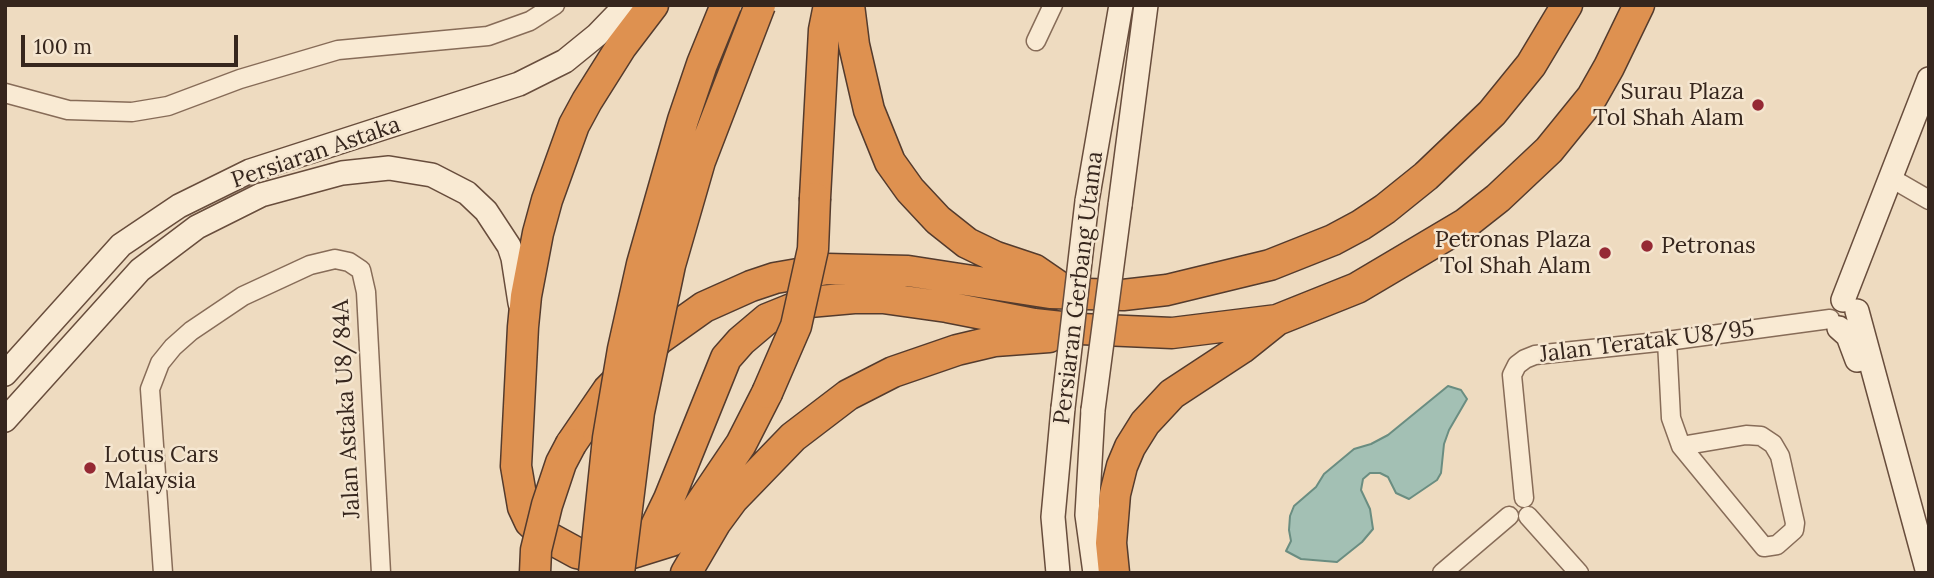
<!DOCTYPE html>
<style>
body{margin:0}
#map{position:relative;width:1934px;height:578px;overflow:hidden;background:#eedbc0;font-family:Lora,serif}
canvas{display:block}
.frame{position:absolute;inset:0;border:7px solid #36261d;pointer-events:none}
.scale{position:absolute;left:21px;top:35px;width:217px;height:32px;box-sizing:border-box;border:4px solid #36261d;border-top:0;padding-left:9px;font-size:21px;line-height:24px;white-space:nowrap;color:#36261d;-webkit-text-stroke:5px #f5e6d0;paint-order:stroke}
</style>
<div id="map">
<canvas width="1934" height="578"></canvas>
<div class="frame"></div>
<div class="scale">100 m</div>
</div>
<script>
const g = document.querySelector('canvas').getContext('2d');
g.lineJoin = 'round';
function paint(path, color) {
  g.fillStyle = color;
  g.fill(path, 'evenodd');
}
function poly(rows) {
  const path = new Path2D();
  for (const r of rows) {
    path.moveTo(r[0], r[1]);
    for (let i = 2; i < r.length; i += 2) path.lineTo(r[i], r[i + 1]);
  }
  return path;
}
function stroke(path, color, width, dash) {
  g.strokeStyle = color;
  g.lineWidth = width;
  g.lineCap = dash ? 'butt' : 'round';
  g.setLineDash(dash || []);
  g.stroke(path);
}
function drawText(font, color, halo, rows, align = 'center') {
  g.font = font + ' Lora,serif';
  g.lineWidth = 5;
  g.setLineDash([]);
  g.textBaseline = 'middle';
  g.strokeStyle = halo;
  g.fillStyle = color;
  for (const [text, x, y, turn = 0] of rows) {
    g.save();
    g.translate(x, y);
    g.rotate((+turn || 0) * Math.PI / 180);
    g.textAlign = isNaN(turn) ? turn : align;
    if (halo) g.strokeText(text, 0, 0);
    g.fillText(text, 0, 0);
    g.restore();
  }
}
const water = poly([
 [1448,386,1461,390,1467,399,1449,430,1444,444,1441,473,1437,480,1409,499,1396,493,1388,477,1380,473,1370,473,1363,479,1361,490,1370,509,1373,529,1362,542,1337,562,1301,559,1286,551,1291,541,1289,530,1290,516,1294,506,1316,487,1324,474,1354,449,1371,444,1388,435,1448,386]
]);
const street = poly([
 [1036,41,1053,5],
 [5,93,68,110,132,112,168,106,240,79,338,50,488,36,530,21,555,5],
 [1891,178,1929,200],
 [1667,341,1671,418,1681,446,1764,547,1777,545,1794,530,1795,523,1780,456,1773,444,1761,436,1746,435,1681,446],
 [1524,498,1512,375,1517,365,1525,359,1535,355,1667,341,1830,319],
 [1528,516,1579,573],
 [163,573,150,389,160,363,173,347,191,331,243,296,310,265,335,259,349,262,361,270,366,292,381,573],
 [1442,573,1509,516]
]);
const secondary = poly([
 [1087,201,1121,5],
 [1120,205,1146,5],
 [1843,300,1929,79],
 [1857,311,1928,573],
 [1839,328,1848,336,1857,360],
 [5,374,121,245,179,206,250,171,519,84,565,61,597,35,626,5],
 [1093,410,1087,515,1095,573],
 [5,420,140,270,197,227,261,195,342,173,389,168,432,175,467,193,486,211,509,246,513,258,520,303],
 [1058,573,1053,517,1063,408]
]);
const highway = poly([
 [653,5,621,47,587,101,574,125,547,200,538,233,526,296,523,327,516,466,523,507,530,522,544,535,577,553,601,558,626,555,671,541,693,515,741,444,767,393],
 [849,5,854,45,869,110,890,162,910,190,938,220,967,243,996,257,1035,270,1067,292],
 [815,198,824,30,829,5],
 [571,444,608,390,659,339,704,307,751,286,775,278,827,269,908,271,1050,293,1123,295,1167,290,1270,265,1333,240,1361,225,1385,209,1426,176,1492,113,1531,65,1567,5],
 [636,552,654,530,669,499,726,358,741,341,767,319,809,302,854,298,883,298,947,307,1034,324,1080,329,1172,333,1277,320,1357,288,1465,224,1498,198,1549,150,1592,97,1609,67,1639,5],
 [686,573,716,522,733,499,793,437,848,395,893,372,957,350,995,341,1049,337],
 [1114,573,1111,543,1115,494,1122,466,1130,447,1145,423,1172,394,1242,348,1277,320]
]);
const secondaryBridge = poly([
 [1063,408,1087,201],
 [1093,410,1120,205]
]);
const highwayBridge = poly([
 [767,393,796,326,813,249,815,198],
 [535,573,536,550,547,505,561,463,571,444],
 [594,573,608,438,623,349,642,264,683,120,702,64,726,5],
 [619,573,639,412,670,265,700,161,760,5]
]);
const markers = [
 [1758,105,7,"#952934"],
 [1647,246,7,"#952934"],
 [1605,253,7,"#952934"],
 [90,468,7,"#952934"]
];
const poiNames = [
 ["Surau Plaza",1744,92],
 ["Tol Shah Alam",1744,118],
 ["Petronas Plaza",1591,240],
 ["Tol Shah Alam",1591,266],
 ["Petronas",1661,246,"left"],
 ["Lotus Cars",104,455,"left"],
 ["Malaysia",104,481,"left"]
];
const streetNames = [
 ["Persiaran Astaka",316,153,-19],
 ["Persiaran Gerbang Utama",1079,288,-83],
 ["Jalan Teratak U8/95",1647,342,-7],
 ["Jalan Astaka U8/84A",347,409,-93]
];
paint(water, '#a3c0b4');
stroke(water, '#6a8d81', 2);
stroke(street, '#876c58', 21);
stroke(secondary, '#684d3c', 26);
stroke(highway, '#543b2d', 33);
stroke(street, '#f9ead3', 18);
stroke(secondary, '#f9ead3', 23);
stroke(highway, '#de9150', 30);
stroke(secondaryBridge, '#684d3c', 26, []);
stroke(highwayBridge, '#543b2d', 33, []);
stroke(secondaryBridge, '#f9ead3', 23);
stroke(highwayBridge, '#de9150', 30);
for (const [x, y, r, color] of markers) {
  const dot = new Path2D();
  dot.arc(x, y, r, 0, 2 * Math.PI);
  g.fillStyle = color;
  g.fill(dot);
  stroke(dot, '#f5e6d0', 2.5);
}
drawText('23px', '#36261d', '#f5e6d0', poiNames, 'right');
drawText('23px', '#36261d', '#f5e6d0', streetNames);
</script>
